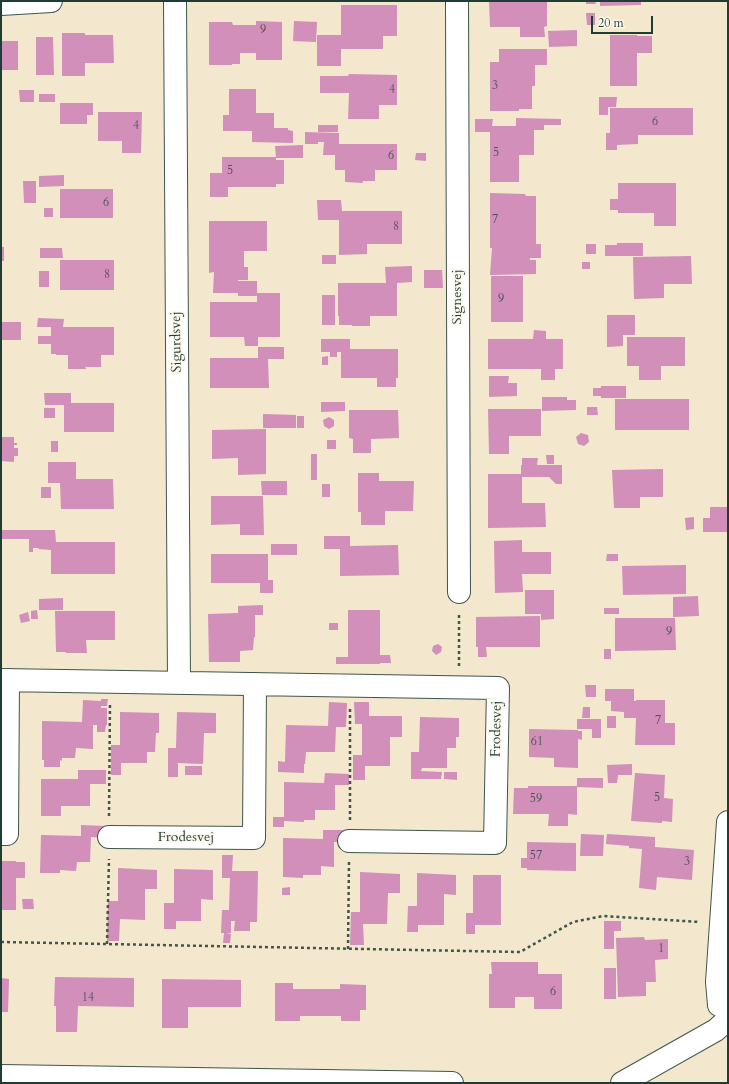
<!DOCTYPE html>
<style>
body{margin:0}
#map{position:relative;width:729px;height:1084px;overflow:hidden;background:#f3e7cd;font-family:Cardo,serif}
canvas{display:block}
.frame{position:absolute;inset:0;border:2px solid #1f3d34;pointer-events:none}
.scale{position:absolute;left:591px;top:16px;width:62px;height:18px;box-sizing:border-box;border:2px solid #1f3d34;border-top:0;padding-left:5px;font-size:12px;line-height:14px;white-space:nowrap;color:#1f3d34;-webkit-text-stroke:3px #fbf7ec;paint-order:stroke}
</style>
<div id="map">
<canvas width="729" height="1084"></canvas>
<div class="frame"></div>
<div class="scale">20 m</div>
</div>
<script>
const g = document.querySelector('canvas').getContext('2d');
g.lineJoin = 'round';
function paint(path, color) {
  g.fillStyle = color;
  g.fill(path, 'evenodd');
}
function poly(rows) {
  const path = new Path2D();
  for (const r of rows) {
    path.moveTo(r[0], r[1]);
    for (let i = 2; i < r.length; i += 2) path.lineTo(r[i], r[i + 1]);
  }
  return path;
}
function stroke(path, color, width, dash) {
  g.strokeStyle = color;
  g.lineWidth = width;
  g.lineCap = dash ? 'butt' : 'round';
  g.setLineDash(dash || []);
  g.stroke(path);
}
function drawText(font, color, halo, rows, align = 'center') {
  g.font = font + ' Cardo,serif';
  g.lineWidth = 3;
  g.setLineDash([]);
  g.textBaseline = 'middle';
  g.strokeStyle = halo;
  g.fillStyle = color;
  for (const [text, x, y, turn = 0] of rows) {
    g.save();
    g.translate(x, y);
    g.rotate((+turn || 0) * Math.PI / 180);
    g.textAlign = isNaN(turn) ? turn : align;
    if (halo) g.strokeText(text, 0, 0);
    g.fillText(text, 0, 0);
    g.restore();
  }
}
const building = poly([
 [489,1,547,1,547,26,544,27,545,37,520,37,520,27,490,27],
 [586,1,595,1,596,4,586,4],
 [600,1,641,1,641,5,600,6],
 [341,5,397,5,397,36,383,36,383,49,341,49,341,66,317,66,317,35,341,35],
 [586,13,595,13,595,25,587,25],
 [256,21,282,22,282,60,256,60,256,53,240,53,240,64,232,64,232,65,209,65,209,22,232,22,233,25,256,25],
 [294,21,317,22,316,42,293,41],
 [577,30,577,46,549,47,548,31],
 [62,33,85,33,85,35,113,35,114,63,85,63,85,76,62,76],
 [610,35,637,35,637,36,652,36,652,53,637,53,637,86,610,86],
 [36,37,53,37,54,75,36,75],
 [1,41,18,41,18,70,1,70],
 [499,49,547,49,547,65,535,65,535,86,532,86,532,109,519,109,519,111,490,111,490,62,499,62],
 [349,74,397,75,397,105,379,105,379,119,348,119,349,93,320,93,320,76,348,76],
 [229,89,256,89,256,113,274,113,274,128,288,128,288,130,293,131,293,143,252,142,252,131,223,131,223,115,229,115],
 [19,90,34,90,34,102,20,102],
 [39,94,55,94,55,102,39,102],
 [599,97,617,97,616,107,608,107,608,115,599,115],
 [60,103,93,103,93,115,87,115,87,124,60,124],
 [610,108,693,108,693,135,638,135,638,144,617,145,617,150,606,150,606,133,610,133],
 [98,112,142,112,141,153,122,153,122,141,98,141],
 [516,118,561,119,561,125,544,125,544,130,534,130,534,155,519,155,519,182,490,182,490,132,475,132,475,119,493,119,492,126,516,126],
 [318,125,338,125,338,132,318,132],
 [305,132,339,133,339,144,397,144,397,170,375,170,375,181,363,181,363,183,345,182,345,170,335,170,335,155,323,155,324,142,318,142,318,144,305,144],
 [303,145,303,158,276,158,276,160,284,160,284,184,276,184,276,187,228,187,228,197,210,197,210,173,222,173,222,157,276,157,275,146],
 [416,153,426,153,426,161,415,160],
 [64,175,64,186,39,187,39,176],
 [23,181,36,181,36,203,24,203],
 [618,183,676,183,676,226,654,226,654,213,618,213,618,210,610,210,610,199,618,199],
 [60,189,113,189,113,218,60,218],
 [490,193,525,194,526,196,536,196,536,244,541,244,541,258,530,258,530,260,536,260,536,274,490,275,492,248,490,248],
 [317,200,341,200,342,211,402,211,402,244,367,244,367,254,339,255,339,220,318,220],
 [44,208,53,208,53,217,44,217],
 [209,221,267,221,267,251,244,251,244,267,248,267,248,280,238,280,238,281,257,281,257,293,280,293,280,337,258,337,258,346,245,346,244,337,210,337,210,302,257,302,257,296,238,296,238,293,213,293,214,272,209,273],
 [617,243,643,243,643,256,605,256,605,245,617,245],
 [586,244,596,244,596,254,586,254],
 [1,247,4,247,4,261,1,261],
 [40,248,62,248,63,258,40,258],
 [322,255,336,255,336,264,322,264],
 [691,256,692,284,664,284,664,298,634,299,633,257],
 [60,260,114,260,114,290,60,290],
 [582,262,590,262,590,269,582,269],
 [412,266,412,282,397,283,397,316,370,316,370,326,352,326,352,325,339,325,339,316,338,316,338,283,386,283,385,267],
 [424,270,442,270,443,288,424,288],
 [39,271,49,271,49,287,39,287],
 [491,276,523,276,523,322,491,322],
 [322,295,335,295,335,325,322,325],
 [607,315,635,315,635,335,623,335,623,346,607,347],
 [38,318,64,319,63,327,114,327,114,355,101,355,101,367,85,367,86,369,68,369,68,355,56,355,56,354,51,354,51,344,38,344,38,336,51,336,51,327,37,327],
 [1,322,21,322,21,340,1,340],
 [534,330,546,331,546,339,563,339,563,369,555,369,555,380,541,380,541,369,488,369,488,339,533,339],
 [627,337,685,337,685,366,661,366,661,380,639,380,639,366,627,366],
 [321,339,350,339,350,349,398,349,398,378,396,378,396,387,377,387,377,378,341,378,341,352,337,352,337,357,330,357,330,352,321,352],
 [258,347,284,347,284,359,268,359,269,388,210,388,210,358,258,358],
 [328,356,328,365,322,365,322,357],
 [489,376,509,376,508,383,517,383,517,396,489,397],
 [601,386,626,386,626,398,601,398,601,396,593,396,593,388,601,388],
 [44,393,71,393,71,403,114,403,114,432,64,432,64,405,45,405],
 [542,397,567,397,567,400,576,400,576,410,542,411],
 [615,399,689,399,689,430,615,430],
 [321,402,345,402,345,411,321,412],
 [587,407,597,407,598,415,587,415],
 [44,408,55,408,55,418,44,418],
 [488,409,541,409,541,436,509,436,509,454,489,454],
 [349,410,398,410,399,438,371,439,371,453,353,453,353,439,349,438],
 [263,414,296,415,296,428,263,428],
 [297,416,304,416,304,428,297,428],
 [329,417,334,420,334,426,329,429,324,426,323,420],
 [266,429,266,474,238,475,238,458,212,459,212,430],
 [581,433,588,435,589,442,584,446,578,444,576,437],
 [1,437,14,437,14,443,17,443,17,445,14,445,14,448,18,448,18,456,14,456,14,462,1,461],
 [327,440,336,440,336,449,327,449],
 [51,441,58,441,58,452,51,452],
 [311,454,317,454,317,480,311,480],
 [546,455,554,455,554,464,547,464],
 [522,458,538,458,537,465,562,465,562,484,556,484,549,477,522,477,522,503,545,503,546,527,488,528,488,474,521,474,521,465,522,465],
 [48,462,76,462,76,479,113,479,114,509,61,509,60,483,48,483],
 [663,469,663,497,640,497,640,508,614,508,612,470],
 [358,473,379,473,379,481,414,481,413,511,385,511,385,525,361,525,361,512,358,512],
 [261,481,287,481,287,495,262,495],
 [322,484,330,484,330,497,322,497],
 [41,487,51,487,51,498,41,498],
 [211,496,263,496,264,535,240,535,240,524,211,525],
 [710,507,727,507,727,532,703,532,703,518,710,518],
 [694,517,694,529,686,530,685,518],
 [1,530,55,530,56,542,115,542,115,574,51,574,51,550,38,549,39,548,33,548,33,552,29,552,29,539,1,539],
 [324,536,350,536,350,546,398,545,399,575,340,576,340,549,324,549],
 [522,540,522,552,551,552,551,574,522,574,523,592,495,593,494,541],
 [271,544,297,544,297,555,271,555],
 [211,554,268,554,268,580,273,580,273,593,260,593,260,583,211,583],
 [607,554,618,554,618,561,606,561],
 [686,565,686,594,623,595,622,566],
 [525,590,554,590,554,619,541,620,541,614,525,614],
 [698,596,699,616,673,617,673,597],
 [63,598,63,610,39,610,39,599],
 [263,605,263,615,255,615,255,637,254,637,253,650,240,651,240,662,209,662,208,614,238,613,238,606],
 [604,608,619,608,619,614,604,614],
 [37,610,38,619,31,619,31,611],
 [348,610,380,610,380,655,390,655,391,663,380,663,380,664,336,664,336,657,348,657],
 [55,611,115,611,115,640,86,640,87,653,66,653,66,652,56,652],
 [28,612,30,621,21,623,19,615],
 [540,616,540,647,486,647,487,657,478,657,478,647,476,647,476,617],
 [615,618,675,618,676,650,615,651],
 [329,623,338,623,338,630,329,630],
 [438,644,442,647,441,652,436,655,432,651,433,646],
 [604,649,611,649,611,659,604,659],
 [585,685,596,685,596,697,586,697],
 [605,689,634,689,634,701,636,701,636,700,665,700,665,723,675,723,675,745,635,745,636,718,624,718,624,712,611,711,611,701,605,701],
 [101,699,108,699,107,706,101,706,101,708,107,708,107,725,106,725,105,732,97,732,97,725,93,725,93,749,76,748,75,758,62,758,62,761,60,760,60,767,44,767,44,760,42,760,42,721,82,722,83,700,101,701],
 [329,702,347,703,346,727,336,727,335,752,306,752,305,764,304,764,304,773,278,772,278,761,285,762,286,725,328,726],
 [354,702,369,702,369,716,402,716,402,737,390,737,390,766,365,766,365,780,353,780,353,755,362,755,362,724,355,724],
 [583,707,590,707,590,718,582,718],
 [120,712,159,713,159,733,156,733,155,752,147,752,147,763,121,763,121,775,111,775,111,745,120,745],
 [177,712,216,713,216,733,204,733,203,764,178,763,178,777,168,777,168,748,176,748],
 [607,716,616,716,616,728,607,728],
 [420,717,459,718,459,737,456,737,456,748,447,748,447,768,422,768,421,771,442,772,441,779,411,779,411,752,419,752],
 [577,719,601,719,601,738,592,738,592,729,577,729],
 [529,729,578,730,578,731,582,731,582,740,578,739,578,768,554,767,554,758,529,757],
 [632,764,632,775,618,775,617,783,608,783,607,765],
 [185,766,202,766,202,775,185,775],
 [78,770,106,770,106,784,90,784,90,806,61,806,61,816,41,816,41,779,78,779],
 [444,772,457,772,457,780,444,779],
 [325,773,349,774,349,785,335,785,335,810,315,810,315,820,304,820,304,822,284,821,284,827,273,827,273,817,284,817,284,782,324,783],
 [635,773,665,775,664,798,673,799,672,822,662,821,662,823,631,821],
 [577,778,603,778,603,788,577,787,577,815,568,814,568,826,548,826,549,814,513,814,514,788,528,788,528,786,577,786],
 [81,825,105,826,105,838,91,837,90,862,77,862,76,871,60,870,60,873,40,873,41,835,81,836],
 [323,830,348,830,348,842,334,842,334,867,321,866,321,875,303,875,303,878,283,877,283,838,323,839],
 [581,834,604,835,603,856,580,856],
 [607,834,655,837,655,847,694,850,692,880,657,877,656,890,639,888,642,849,629,848,629,846,606,844],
 [527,842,576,843,576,871,527,870,527,868,521,868,521,858,527,858],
 [222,855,233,855,232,871,258,871,257,922,250,922,250,931,234,931,235,921,231,921,231,933,226,933,231,934,230,943,223,943,224,933,221,933,222,910,229,910,230,878,222,878],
 [1,861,16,861,16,862,25,862,25,878,16,878,16,910,1,910],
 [118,868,157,870,157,889,145,889,145,920,120,919,119,941,107,941,108,901,118,901],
 [174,869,213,870,213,900,201,899,201,921,176,921,176,929,164,929,164,903,174,903],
 [360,872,400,874,400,893,388,893,387,924,363,924,364,945,350,945,351,912,360,912],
 [417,873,456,875,456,895,444,894,444,925,418,925,418,932,407,932,408,906,417,906],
 [473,875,501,875,501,925,475,925,475,934,466,934,466,913,473,913],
 [290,887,290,895,282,895,282,888],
 [22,899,33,899,34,909,23,909],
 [604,921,621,921,621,931,614,931,614,949,604,949],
 [644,937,645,940,668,939,668,959,655,960,656,982,646,982,646,996,618,997,616,938],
 [491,962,538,962,538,974,562,974,562,1009,534,1009,534,997,515,997,515,1008,489,1008,489,974,492,974],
 [604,968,616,968,616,999,604,999],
 [55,977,134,978,134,1007,78,1006,77,1032,56,1032,56,1006,54,1006],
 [1,978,9,979,8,1012,1,1012],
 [162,979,241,980,241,1007,188,1007,188,1028,162,1028],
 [275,983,293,983,293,989,340,989,340,984,366,985,366,1010,360,1010,360,1021,341,1021,341,1016,300,1016,300,1021,275,1021]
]);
const path = poly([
 [459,666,459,613],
 [109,816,110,703],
 [350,820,350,707],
 [1,942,520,952,573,922,603,916,700,922],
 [107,944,109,859],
 [348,949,349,861]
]);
const minor = poly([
 [175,1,179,683],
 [457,1,459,592],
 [1,4,51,1],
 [1,680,498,688,495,843,349,841],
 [728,822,717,982,719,1005,728,1004],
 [1,834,7,834,8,680],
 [109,837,254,838,255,684],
 [1,1076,452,1083],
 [622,1083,716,1030,728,1019]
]);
const numberNames = [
 ["9",263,30],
 ["3",495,86],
 ["4",392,90],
 ["6",655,122],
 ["4",136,126],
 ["5",496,153],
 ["6",391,156],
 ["5",230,171],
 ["6",106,203],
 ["7",495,220],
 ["8",396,227],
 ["8",107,275],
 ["9",501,299],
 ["9",669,632],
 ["7",658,721],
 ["61",537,742],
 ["5",657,798],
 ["59",536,799],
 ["57",536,856],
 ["3",687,862],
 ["1",661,949],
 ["6",553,992],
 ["14",88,998]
];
const streetNames = [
 ["Signesvej",458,297,-90],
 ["Sigurdsvej",177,342,-91],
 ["Frodesvej",497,729,-89],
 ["Frodesvej",186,838]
];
paint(building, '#d18fb9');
stroke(minor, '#3f564b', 24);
stroke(path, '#3f564b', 2.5, [3, 3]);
stroke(minor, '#fff', 22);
drawText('12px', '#4c5255', null, numberNames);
drawText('14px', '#1f3d34', '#fbf7ec', streetNames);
</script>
